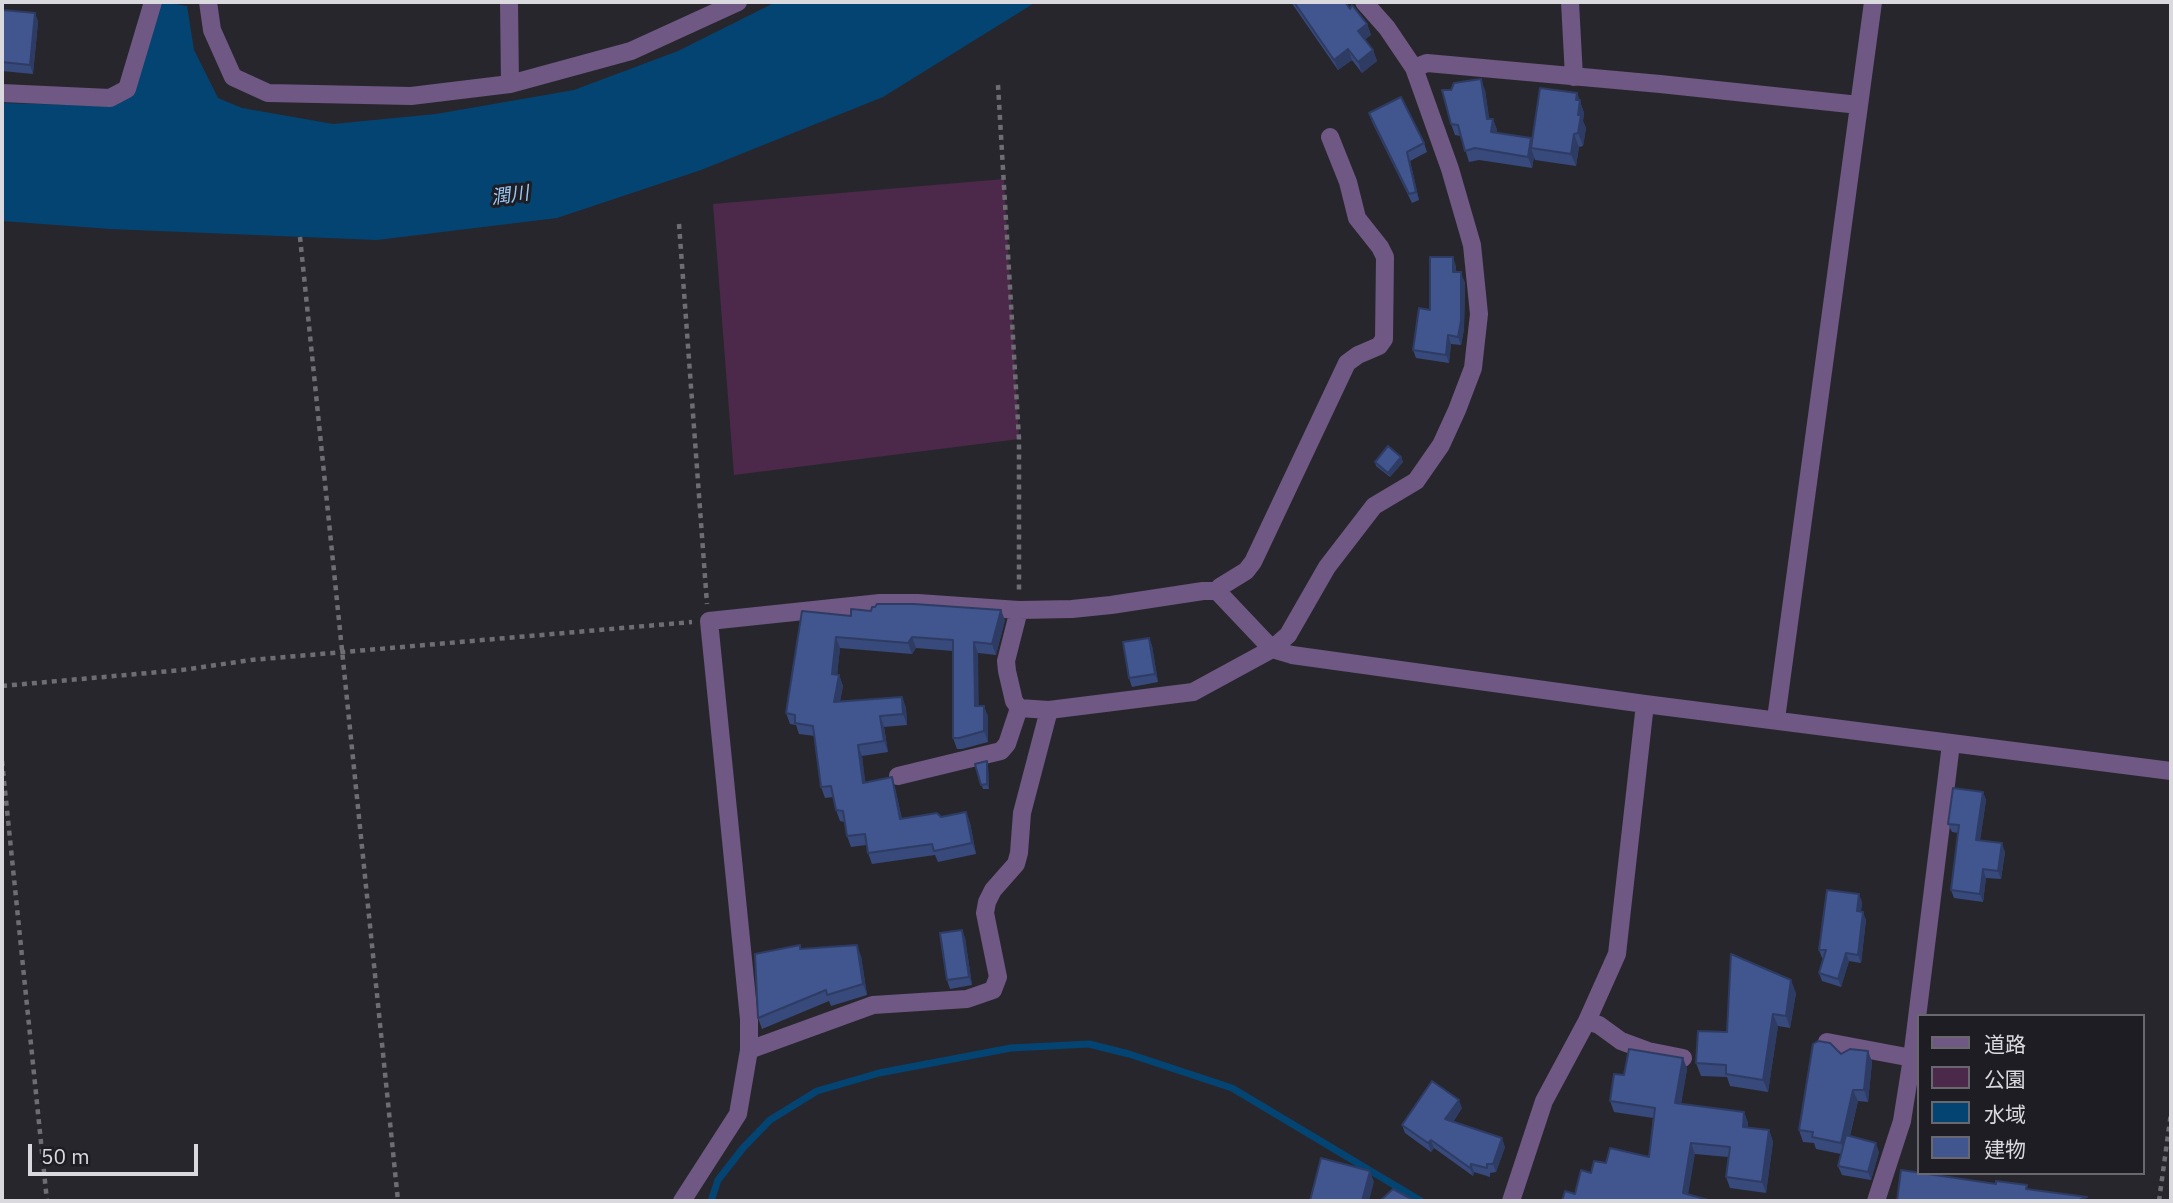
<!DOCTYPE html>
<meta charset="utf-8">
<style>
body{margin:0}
#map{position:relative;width:2173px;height:1203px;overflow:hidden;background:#27262d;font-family:"IBM Plex Sans","Noto Sans JP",sans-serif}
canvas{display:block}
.frame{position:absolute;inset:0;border:4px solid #d9d9de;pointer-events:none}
.legend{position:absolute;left:1917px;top:1014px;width:228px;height:161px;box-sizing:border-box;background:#1d1d23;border:2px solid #68686e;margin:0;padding:9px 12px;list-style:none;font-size:21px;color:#d9d9de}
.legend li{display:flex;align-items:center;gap:14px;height:35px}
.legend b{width:35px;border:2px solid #68686e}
.scale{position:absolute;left:28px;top:1144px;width:170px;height:32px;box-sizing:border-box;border:4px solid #d9d9de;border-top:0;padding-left:9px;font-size:21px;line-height:24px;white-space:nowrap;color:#d9d9de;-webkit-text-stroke:5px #1d1d23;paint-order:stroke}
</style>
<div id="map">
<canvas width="2173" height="1203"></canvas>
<div class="frame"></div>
<ul class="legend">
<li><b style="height:9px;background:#6f5883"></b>道路</li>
<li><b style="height:19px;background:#4c294a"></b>公園</li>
<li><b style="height:19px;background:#044472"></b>水域</li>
<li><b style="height:19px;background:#41558f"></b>建物</li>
</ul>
<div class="scale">50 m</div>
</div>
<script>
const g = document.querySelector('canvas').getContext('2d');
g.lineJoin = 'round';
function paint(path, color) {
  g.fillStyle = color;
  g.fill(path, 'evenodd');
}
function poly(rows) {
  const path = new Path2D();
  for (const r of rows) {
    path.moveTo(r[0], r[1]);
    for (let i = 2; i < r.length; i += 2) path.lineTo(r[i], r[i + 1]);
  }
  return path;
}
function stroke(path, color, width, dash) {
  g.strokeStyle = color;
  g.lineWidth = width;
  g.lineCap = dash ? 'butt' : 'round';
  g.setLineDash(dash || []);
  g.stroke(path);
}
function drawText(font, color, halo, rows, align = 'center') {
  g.font = font + ' "IBM Plex Sans","Noto Sans JP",sans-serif';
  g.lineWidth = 6;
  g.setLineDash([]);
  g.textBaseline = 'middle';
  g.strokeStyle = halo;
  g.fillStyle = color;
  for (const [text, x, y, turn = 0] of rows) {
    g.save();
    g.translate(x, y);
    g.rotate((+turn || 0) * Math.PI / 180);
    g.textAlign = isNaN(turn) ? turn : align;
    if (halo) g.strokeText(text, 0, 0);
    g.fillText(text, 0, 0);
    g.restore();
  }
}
const green = poly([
 [1004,179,1019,439,734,475,713,204]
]);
const water = poly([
 [162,2,187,6,194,50,218,98,242,108,333,124,436,114,574,90,678,51,776,2,1036,2,883,97,701,170,557,218,377,240,110,229,2,221,2,103,113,106,131,96]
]);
const stream = poly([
 [711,1201,718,1180,743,1148,770,1120,817,1091,879,1073,1011,1048,1089,1044,1129,1054,1232,1088,1421,1201]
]);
const path = poly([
 [998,85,1019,439,1019,591],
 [679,224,707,604],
 [300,237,398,1201],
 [2,686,182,670,251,660,692,622],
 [2,761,47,1201],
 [2159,1201,2171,1113]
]);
const street = poly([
 [208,2,212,30,233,77,268,93,411,96,510,84,509,2],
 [1570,2,1574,77],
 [1414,68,1427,63,1660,84,1859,105],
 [510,84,631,51,738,2],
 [2,93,110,98,127,89,153,2],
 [1217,591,1220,587,1246,571,1253,562,1347,363,1358,355,1379,346,1384,339,1385,257,1380,247,1357,218,1348,182,1330,137],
 [1019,708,1049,710,1193,692,1272,649,1288,635,1327,567,1374,506,1416,481,1441,445,1457,410,1473,368,1479,314,1472,245,1450,169,1414,68,1387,28,1364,2],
 [1776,719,1873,2],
 [898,776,1001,751,1007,744,1019,708,1014,701,1007,671,1006,661,1019,610],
 [1587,1021,1599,1025,1621,1041,1648,1051,1683,1058],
 [1827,1042,1912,1058],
 [749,1050,873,1005,967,999,993,990,998,977,985,913,987,902,993,890,1016,864,1019,853,1022,813,1049,710],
 [682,1201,738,1114,749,1050,749,1019,709,621,880,603,918,603,1019,610,1072,609,1111,605,1203,591,1217,591,1272,649,1292,655,1645,704,2171,771],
 [1511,1201,1544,1101,1587,1021,1617,954,1645,704],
 [1876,1201,1902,1121,1912,1058,1951,744]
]);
const wall = poly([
 [1291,2,1345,2,1350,9,1367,24,1371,35,1365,39,1373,50,1377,61,1362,73,1352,60,1338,70],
 [35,13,38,22,33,74,2,71,2,20],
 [1485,90,1489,119,1493,119,1497,130,1496,133,1531,138,1532,140,1577,93,1584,113,1583,121,1586,128,1583,146,1579,147,1576,166,1535,160,1534,157,1532,168,1479,160,1469,162,1461,136,1455,135,1451,124],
 [1369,113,1424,143,1427,152,1410,161,1419,200,1412,203,1372,122],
 [1456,266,1456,272,1464,280,1465,284,1464,329,1461,345,1451,344,1449,363,1416,358,1413,350,1430,310],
 [1401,457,1403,462,1390,477,1376,466,1375,462],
 [851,616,1005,620,996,655,978,653,978,706,988,716,988,742,962,749,957,749,953,738,953,651,916,648,912,654,840,648,837,675,839,675,843,686,840,701,902,697,906,708,907,725,884,727,888,752,862,756,865,783,895,788,902,819,941,817,966,812,970,823,976,854,938,862,935,855,872,864,868,853,866,845,851,847,847,836,845,822,840,821,836,810,833,797,825,798,821,787,815,736,799,734,796,725,790,724,786,713],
 [1149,638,1152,646,1158,682,1132,687,1129,678],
 [975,764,988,766,989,789,983,789],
 [1983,792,1986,800,1980,840,2005,852,2001,879,1986,878,1983,902,1954,898,1951,890,1958,833,1952,832,1948,824],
 [1862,902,1861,912,1866,920,1861,963,1849,961,1841,987,1822,981,1819,973,1823,958,1822,958,1819,950],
 [962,930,965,938,972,985,950,989,947,980],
 [801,949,861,956,867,995,831,1006,829,1001,762,1029,758,1018],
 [1796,993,1790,1028,1778,1026,1768,1092,1730,1086,1727,1077,1701,1076,1696,1063,1727,1032],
 [1868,1051,1872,1062,1868,1102,1858,1101,1850,1136,1879,1152,1871,1180,1842,1175,1838,1166,1841,1154,1816,1149,1814,1143,1803,1142,1799,1130,1841,1054],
 [1683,1058,1687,1069,1681,1104,1744,1112,1748,1123,1747,1128,1769,1130,1773,1142,1766,1193,1730,1188,1726,1177,1728,1157,1695,1154,1575,1194,1591,1173,1606,1163,1649,1157,1653,1118,1614,1112,1610,1101,1624,1075],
 [1462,1108,1453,1122,1505,1147,1496,1172,1490,1173,1490,1177,1474,1172,1473,1176,1434,1148,1431,1152,1405,1133,1402,1125]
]);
const shadedWall = poly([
 [35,13,38,22,33,74,30,65],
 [1367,24,1371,35,1362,42,1358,31],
 [1348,49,1352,60,1338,70,1334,60],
 [1373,50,1377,61,1362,73,1358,62],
 [1481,79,1485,90,1491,130,1487,119],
 [1577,93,1584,113,1583,121,1586,128,1583,146,1578,133,1576,100],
 [1493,119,1497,130,1495,143,1491,132],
 [1574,134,1579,147,1576,166,1571,154],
 [1531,138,1535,148,1531,148,1534,157,1532,168,1528,157],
 [1407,152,1410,161,1419,200,1416,192],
 [1453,257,1456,266,1456,280,1453,272],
 [1461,272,1465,284,1464,329,1461,345,1458,337],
 [1448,335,1451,344,1449,363,1446,355],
 [1401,457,1403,462,1390,477,1388,473],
 [1001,610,1005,620,996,655,992,644],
 [836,637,840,648,836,685,832,674],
 [912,637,916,648,912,654,908,643],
 [1149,638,1152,646,1158,682,1155,674],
 [974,642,978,653,979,717,975,706],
 [839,675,843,686,838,712,834,702],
 [902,697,906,708,907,725,903,714],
 [984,706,988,716,988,742,984,731],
 [880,716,884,727,888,752,884,741],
 [858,745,862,756,867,794,863,783],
 [987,761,988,766,989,789,987,784],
 [892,777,895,788,904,830,900,819],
 [1983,792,1986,800,1979,848,1976,840],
 [966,812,970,823,976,854,972,843],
 [2002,843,2005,852,2001,879,1998,871],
 [1983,869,1986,878,1983,902,1980,894],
 [1859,894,1862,902,1860,919,1857,911],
 [1863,912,1866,920,1861,963,1858,955],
 [962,930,965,938,972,985,969,977],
 [857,945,861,956,867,995,863,984],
 [1846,953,1849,961,1841,987,1838,979],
 [1791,980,1796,993,1790,1028,1786,1016],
 [1773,1014,1778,1026,1768,1092,1763,1080],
 [1868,1051,1872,1062,1868,1102,1864,1090],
 [1683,1058,1687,1069,1679,1114,1675,1103],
 [1853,1090,1858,1101,1845,1154,1841,1143],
 [1459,1100,1462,1108,1448,1128,1445,1119],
 [1744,1112,1748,1123,1747,1138,1743,1127],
 [1769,1130,1773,1142,1766,1193,1762,1182],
 [1502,1138,1505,1147,1496,1172,1493,1164],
 [1431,1140,1434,1148,1431,1152,1428,1143],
 [1691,1143,1695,1154,1687,1201,1683,1193],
 [1876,1143,1879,1152,1871,1180,1868,1172],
 [1471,1164,1474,1172,1473,1176,1470,1168],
 [1370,1171,1374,1182,1369,1201,1362,1201]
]);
const building = poly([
 [1294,2,1345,2,1350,9,1352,5,1367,24,1358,31,1373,50,1358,62,1348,49,1334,60,1294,2],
 [3,10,35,13,30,65,2,62,3,10],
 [1481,79,1487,119,1493,119,1491,132,1531,138,1528,157,1475,148,1465,151,1458,125,1451,124,1442,90,1451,90,1454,83,1481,79],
 [1540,88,1577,93,1576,100,1580,100,1578,115,1581,115,1578,133,1574,134,1571,154,1531,148,1540,88],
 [1401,97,1424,143,1407,152,1416,192,1409,194,1369,113,1401,97],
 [1430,257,1453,257,1453,272,1461,272,1461,321,1458,337,1448,335,1446,355,1413,350,1419,308,1430,310,1430,257],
 [1388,446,1401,457,1388,473,1375,462,1388,446],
 [877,604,914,604,1001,610,992,644,974,642,975,706,984,706,984,731,959,738,953,738,953,640,912,637,908,643,836,637,832,674,839,675,834,702,902,697,903,714,880,716,884,741,858,745,863,783,892,777,900,819,937,813,941,817,966,812,972,843,934,851,932,844,868,853,865,834,847,836,843,811,836,810,831,786,821,787,813,726,795,723,795,715,786,713,802,611,851,616,851,609,871,611,872,607,875,607,877,604],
 [1149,638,1155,674,1129,678,1123,642,1149,638],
 [987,761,987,784,981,785,975,764,987,761],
 [1953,788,1983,792,1976,840,2002,843,1998,871,1983,869,1980,894,1951,890,1959,825,1948,824,1953,788],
 [1827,890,1859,894,1857,911,1863,912,1858,955,1846,953,1838,979,1819,973,1826,950,1819,950,1827,890],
 [962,930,969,977,947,980,940,933,962,930],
 [800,945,800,949,857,945,863,984,827,995,826,990,758,1018,755,954,800,945],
 [1731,954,1791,980,1786,1016,1773,1014,1763,1080,1726,1074,1726,1065,1696,1063,1698,1031,1727,1032,1731,954],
 [1818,1041,1830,1043,1841,1054,1850,1049,1868,1051,1864,1090,1853,1090,1841,1143,1812,1137,1813,1132,1799,1130,1813,1044,1818,1041],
 [1629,1049,1683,1058,1675,1103,1744,1112,1743,1127,1769,1130,1762,1182,1726,1177,1730,1147,1691,1143,1683,1193,1712,1201,1562,1201,1565,1191,1575,1194,1581,1170,1591,1173,1594,1161,1606,1163,1610,1148,1649,1157,1655,1108,1610,1101,1614,1074,1624,1075,1629,1049],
 [1432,1081,1459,1100,1445,1119,1502,1138,1493,1164,1487,1164,1487,1168,1471,1164,1470,1168,1431,1140,1428,1143,1402,1125,1432,1081],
 [1846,1135,1876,1143,1868,1172,1838,1166,1846,1135],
 [1321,1158,1370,1171,1362,1201,1310,1201,1321,1158],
 [1901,1170,1996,1184,1996,1181,2027,1185,2026,1189,2087,1197,2079,1200,2090,1201,1897,1201,1901,1170],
 [1393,1189,1415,1201,1380,1201,1393,1189]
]);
const waterNames = [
 ["潤川",510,196,-8]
];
paint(green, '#4c294a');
paint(water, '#044472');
stroke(stream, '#044472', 7);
stroke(path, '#6e6d74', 4.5, [5, 5]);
stroke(street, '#6f5883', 18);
paint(wall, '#38497b');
paint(shadedWall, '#2e3c64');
paint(building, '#41558f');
stroke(building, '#2e3c64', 2);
drawText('italic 19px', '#9bc7f2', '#1d1d23', waterNames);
</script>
